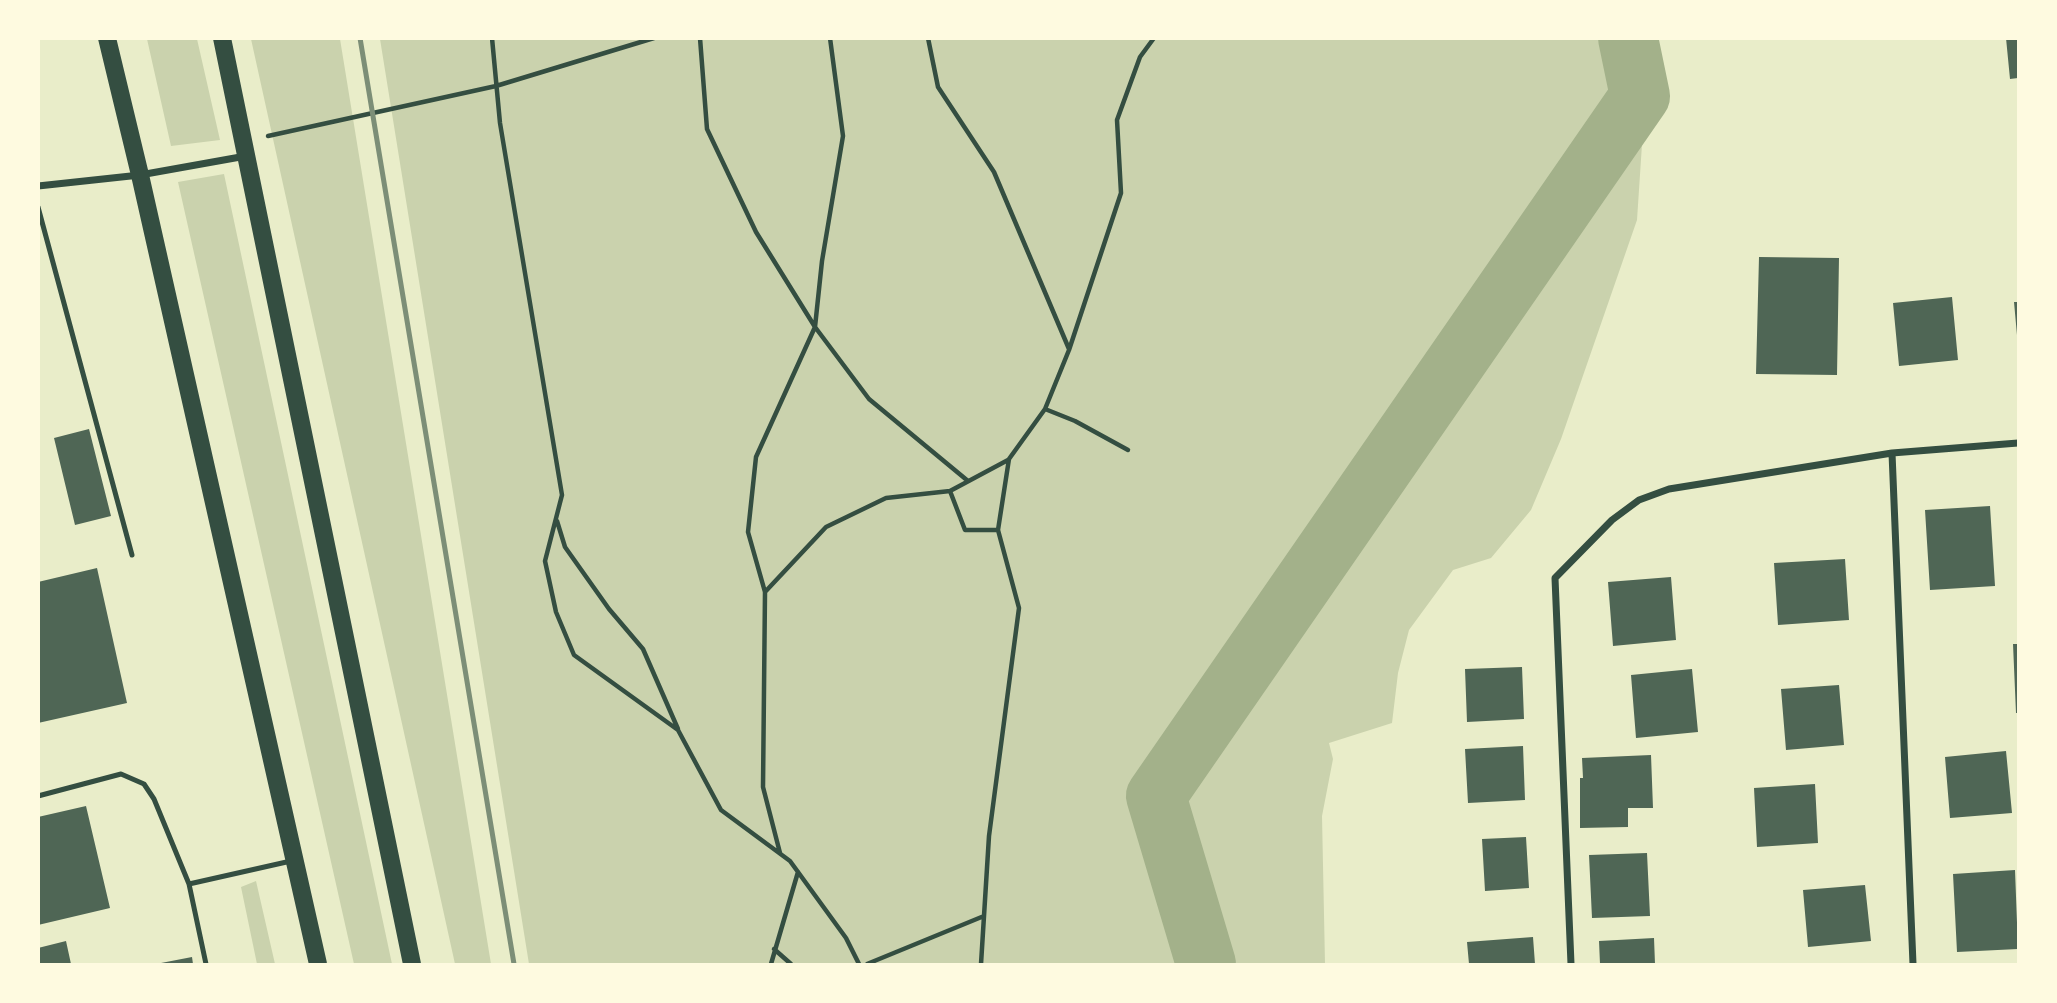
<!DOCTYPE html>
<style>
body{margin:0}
#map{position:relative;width:2057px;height:1003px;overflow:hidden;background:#e9edc9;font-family:Montserrat,sans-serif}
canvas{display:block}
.frame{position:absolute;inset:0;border:40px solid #fefae0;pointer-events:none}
</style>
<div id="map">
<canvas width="2057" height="1003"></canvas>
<div class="frame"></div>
</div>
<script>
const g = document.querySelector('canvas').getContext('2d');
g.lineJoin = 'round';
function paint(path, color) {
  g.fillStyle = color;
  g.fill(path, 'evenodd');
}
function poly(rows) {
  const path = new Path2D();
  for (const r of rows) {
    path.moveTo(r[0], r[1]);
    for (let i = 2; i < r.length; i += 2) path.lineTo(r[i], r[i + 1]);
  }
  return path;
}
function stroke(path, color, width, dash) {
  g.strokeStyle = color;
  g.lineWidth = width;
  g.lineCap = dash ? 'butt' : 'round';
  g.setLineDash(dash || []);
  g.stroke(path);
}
const green = poly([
 [147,39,197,39,220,140,171,146],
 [251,39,340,39,491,964,455,964],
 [380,39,1627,39,1644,114,1637,220,1561,439,1531,510,1491,558,1453,570,1409,630,1398,673,1392,723,1329,743,1333,759,1322,816,1325,964,529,964],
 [224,174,392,964,354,964,178,182],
 [256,881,275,964,257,964,241,887]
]);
const river = poly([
 [1206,964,1156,796,1640,96,1628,38]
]);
const building = poly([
 [2006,38,2018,38,2018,78,2010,79],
 [1759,257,1839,258,1837,375,1756,374],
 [1952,297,1958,360,1899,366,1893,303],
 [2014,302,2018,302,2018,335,2017,335],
 [89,429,111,516,75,525,54,438],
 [1990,506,1995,586,1930,590,1925,510],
 [1845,559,1849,620,1778,625,1774,563],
 [97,568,127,703,38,723,38,582],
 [1671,577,1676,640,1613,646,1608,582],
 [2013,644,2018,644,2018,713,2016,713],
 [1522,667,1524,719,1467,722,1465,669],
 [1692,669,1698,732,1636,738,1631,675],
 [1839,685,1844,745,1786,750,1781,689],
 [1523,746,1525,800,1468,803,1465,749],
 [2006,751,2012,813,1950,818,1945,757],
 [1651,755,1653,808,1628,808,1628,827,1580,828,1580,778,1583,778,1582,758],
 [1815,784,1818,843,1757,847,1754,788],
 [86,806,110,908,38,925,38,817],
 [1526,837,1529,888,1485,891,1482,839],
 [1647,853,1650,916,1592,918,1589,855],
 [2015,870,2018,949,1957,952,1953,874],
 [1865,885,1871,941,1808,947,1803,890],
 [1533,937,1535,964,1469,964,1467,942],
 [1654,938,1655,964,1600,964,1599,941],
 [66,941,71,964,38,964,38,948],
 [192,957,193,964,161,964,161,963]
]);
const path = poly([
 [492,38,500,123,562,495,545,561,556,612,574,655,678,730,721,810,790,861,846,938,859,964],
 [700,38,707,129,756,232,815,327,756,457,748,532,765,592,763,787,780,853],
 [830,38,843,136,822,261,815,327,869,399,968,481],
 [928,38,938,87,994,172,1069,349],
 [268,136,496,86,654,38],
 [1045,409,1075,421,1128,450],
 [950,491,965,530,998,530],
 [557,521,565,547,609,609,643,649,678,729],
 [765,592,826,527,886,498,950,491,1008,460],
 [774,949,791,964],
 [771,964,798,872],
 [867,964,984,916],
 [981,964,989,836,1019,608,998,530,1009,459,1045,409,1069,350,1121,193,1117,120,1140,57,1154,38]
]);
const service = poly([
 [38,207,132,555],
 [38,796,121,774,144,784,154,799,189,884,291,861],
 [189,884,206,964]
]);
const minor = poly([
 [38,186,140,175,246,156],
 [1892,453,1913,964],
 [1571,964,1555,578,1612,520,1639,500,1669,489,1892,453,2018,443]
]);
const primary = poly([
 [107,38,140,175,318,964],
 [222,38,412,964]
]);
const rail = poly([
 [360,38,514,964]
]);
paint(green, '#cad2ad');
stroke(river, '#a3b18a', 60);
paint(building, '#4f6655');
stroke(path, '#344e41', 4.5);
stroke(service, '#344e41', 5);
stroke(minor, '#344e41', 7);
stroke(primary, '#344e41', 18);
stroke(rail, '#7c8e77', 5);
</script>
